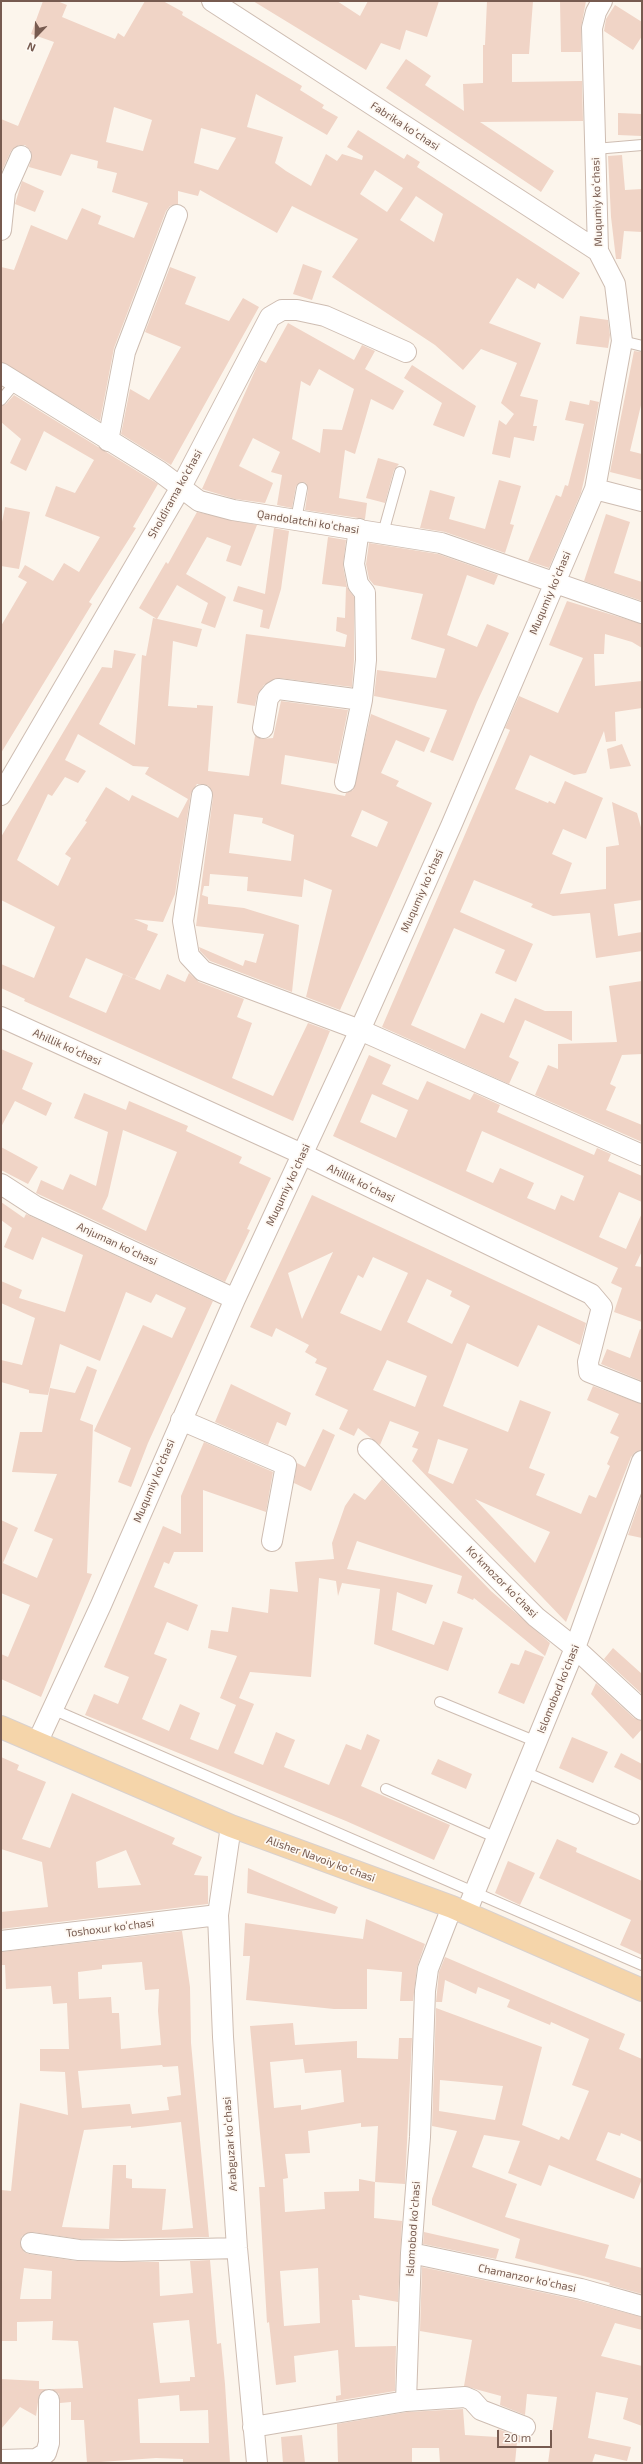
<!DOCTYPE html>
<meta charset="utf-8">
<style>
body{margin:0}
#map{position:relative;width:643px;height:2464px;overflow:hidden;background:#fcf5ec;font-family:"Exo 2",sans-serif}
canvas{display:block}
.frame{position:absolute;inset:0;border:2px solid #775b50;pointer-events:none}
.north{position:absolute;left:16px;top:16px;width:40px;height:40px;-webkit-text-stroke:3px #fef9f3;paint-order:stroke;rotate:203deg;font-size:11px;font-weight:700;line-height:16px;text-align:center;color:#775b50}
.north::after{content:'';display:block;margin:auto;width:14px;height:18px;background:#775b50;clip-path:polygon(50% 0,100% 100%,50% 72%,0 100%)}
.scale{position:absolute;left:497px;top:2430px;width:55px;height:18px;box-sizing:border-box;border:2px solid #775b50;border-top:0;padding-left:5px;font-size:12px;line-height:14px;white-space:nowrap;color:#775b50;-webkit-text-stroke:3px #fef9f3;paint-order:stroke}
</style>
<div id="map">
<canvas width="643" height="2464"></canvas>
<div class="frame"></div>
<div class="north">N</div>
<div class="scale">20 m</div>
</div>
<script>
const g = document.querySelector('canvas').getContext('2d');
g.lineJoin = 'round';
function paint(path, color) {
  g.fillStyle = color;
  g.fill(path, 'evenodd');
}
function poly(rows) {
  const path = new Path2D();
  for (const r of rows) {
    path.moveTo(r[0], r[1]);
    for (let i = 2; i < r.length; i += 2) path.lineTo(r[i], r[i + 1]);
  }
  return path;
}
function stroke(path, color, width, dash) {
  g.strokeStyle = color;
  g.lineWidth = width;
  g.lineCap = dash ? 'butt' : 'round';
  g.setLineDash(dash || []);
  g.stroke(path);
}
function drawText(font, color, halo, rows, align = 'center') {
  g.font = font + ' "Exo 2",sans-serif';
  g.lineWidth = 3.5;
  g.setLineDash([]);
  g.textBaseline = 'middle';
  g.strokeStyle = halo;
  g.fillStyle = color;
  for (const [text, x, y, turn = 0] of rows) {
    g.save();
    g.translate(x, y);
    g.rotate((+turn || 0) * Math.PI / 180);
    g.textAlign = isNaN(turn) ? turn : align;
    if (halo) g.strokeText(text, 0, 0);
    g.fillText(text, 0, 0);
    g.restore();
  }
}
const building = poly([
 [43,1,57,1,67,5,62,17,115,39,118,33,124,37,145,1,163,1,183,12,182,15,302,86,300,90,324,105,322,108,338,117,327,135,256,94,247,127,283,137,275,163,286,171,311,186,326,154,337,161,342,154,362,160,363,156,347,147,358,130,404,159,407,154,420,162,417,167,580,273,563,299,538,283,535,289,517,278,489,323,541,343,520,396,538,400,533,426,537,426,534,441,514,437,510,458,492,454,499,420,506,425,514,414,501,403,517,363,481,349,463,370,435,345,332,277,358,239,292,206,277,233,200,190,198,196,178,191,178,204,170,206,166,211,114,348,100,421,1,362,1,267,14,270,31,225,67,240,82,208,101,216,98,224,134,238,148,203,112,192,117,173,97,168,98,161,71,154,61,176,29,167,32,155,30,150,25,145,19,145,11,151,1,173,1,119,18,126,54,42,31,34],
 [114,107,152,120,143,151,106,142],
 [201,128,236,138,218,170,194,163],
 [375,170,403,188,387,212,360,194],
 [416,196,443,214,434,242,400,220],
 [253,1,337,1,360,16,368,1,439,1,427,37,406,30,400,50,381,43,366,70],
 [487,1,533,1,529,54,512,54,512,82,582,81,583,121,480,122,554,171,541,192,386,88,406,59,431,76,425,85,464,111,463,84,483,83,483,45,485,45],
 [560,1,586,1,581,28,581,52,561,52],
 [615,5,642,22,642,36,633,50,604,31,606,19],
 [618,113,642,114,642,136,618,135],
 [622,155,625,190,642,189,642,232,624,231,621,259,616,259,611,217,608,156],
 [22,181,44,191,35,212,15,204],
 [303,264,322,271,312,300,293,294],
 [170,267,196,277,185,304,229,321,243,298,259,307,171,465,121,434,130,389,149,400,181,347,145,332],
 [580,316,608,320,610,335,608,348,576,344],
 [288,323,354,360,362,345,375,351,365,369,404,391,393,410,371,399,355,454,345,450,339,498,367,503,365,519,305,510,308,489,306,483,303,482,296,486,292,508,277,505,282,475,271,472,280,452,253,438,239,466,273,483,265,503,235,499,202,489,254,373,260,360,266,363],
 [319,369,354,389,342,430,323,429,320,453,292,439,301,381,310,386],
 [634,351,642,352,642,401,630,451,642,454,642,480,610,472],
 [412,365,476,406,464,437,433,425,442,403,404,378],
 [14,395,158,484,133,527,136,528,89,602,92,604,1,753,1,626,27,582,18,577,25,565,53,581,64,563,79,572,100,537,45,516,56,486,75,493,94,460,44,431,26,471,10,463,21,439,1,422,1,406,6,404],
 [590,400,599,402,587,467,581,493,549,568,528,561,556,495,561,497,565,485,568,486,584,424,565,420,570,401,589,405],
 [378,458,399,464,394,470,385,503,366,498],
 [499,480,521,486,510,524,514,525,505,553,445,532,420,528,430,490,455,497,449,519,485,529],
 [5,507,30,512,19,569,1,566,1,527],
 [197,512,257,525,241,566,226,561,231,546,207,537,186,574,226,597,215,628,201,623,208,603,177,585,157,619,139,608,166,562,168,564],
 [606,514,630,522,614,573,642,582,642,601,584,581],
 [274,528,289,531,281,589,269,629,260,627,263,610,233,601,238,586,265,594],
 [328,537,346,540,343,566,347,587,354,597,354,660,352,687,279,678,264,685,257,696,255,706,237,703,246,634,345,647,347,635,336,631,337,617,345,618,346,587,322,584],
 [369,543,438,554,498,575,494,585,467,575,447,635,477,647,487,624,509,633,477,702,453,761,430,752,447,710,374,696,377,670,436,678,445,649,411,639,423,594,374,585,369,579,366,564],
 [567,601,642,624,642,648,632,642,605,634,604,654,594,654,595,686,642,681,642,708,615,712,616,741,606,742,604,731,586,773,574,775,530,755,515,789,548,803,549,801,555,804,565,781,603,798,586,839,563,829,552,854,572,863,560,894,606,889,606,847,619,845,612,802,637,813,642,831,642,900,614,904,618,936,642,932,642,951,596,958,590,913,553,916,531,907,533,904,474,880,460,912,533,944,516,982,495,973,505,950,454,928,411,1025,465,1049,481,1013,504,1023,515,998,545,1011,572,1011,572,1041,525,1020,509,1057,519,1062,509,1084,382,1027,510,730,505,728,519,696,558,713,583,658,549,645],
 [153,618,202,629,197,647,173,641,168,706,197,708,197,705,213,706,208,771,249,776,255,736,262,739,273,738,281,701,348,710,337,764,285,755,281,784,345,796,346,793,353,790,371,714,430,738,424,752,396,740,381,773,399,781,396,786,432,803,340,1010,306,997,332,890,304,879,302,897,247,891,248,877,210,874,209,886,204,886,202,895,208,897,208,904,244,908,299,925,292,992,210,961,200,951,199,947,243,966,245,960,256,963,264,934,196,926,213,797,209,786,203,784,197,784,191,793,175,894,163,922,134,919,148,925,147,930,158,934,135,979,86,958,69,997,106,1013,123,974,160,990,167,974,185,982,189,973,199,982,244,999,237,1017,252,1023,232,1078,273,1096,308,1023,330,1031,293,1121,24,1001,25,999,1,988,1,964,34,978,55,927,1,900,1,837,102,667,112,668,114,650,136,654,99,724,135,745,142,655,146,656],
 [78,734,133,766,149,767,145,774,188,799,178,818,132,795,129,801,106,787,85,821,87,822,65,854,71,858,58,886,17,860,48,794,52,796,65,777,78,783,86,771,65,760],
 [362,810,388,822,377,847,351,836],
 [234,814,263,818,262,823,294,835,291,861,229,853],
 [622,744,631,766,610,769,607,749],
 [642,981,642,1054,622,1055,610,1084,616,1087,606,1110,642,1125,642,1142,535,1095,548,1065,558,1069,558,1044,617,1042,609,986],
 [1,1049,33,1063,22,1089,52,1103,46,1116,15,1101,1,1127],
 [369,1055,391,1065,382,1084,418,1100,427,1081,470,1100,474,1093,500,1105,497,1112,594,1155,597,1148,611,1154,608,1161,642,1176,642,1202,619,1192,599,1237,626,1249,642,1213,642,1251,635,1266,642,1267,642,1322,614,1312,622,1288,611,1283,618,1268,333,1136],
 [372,1094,408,1110,396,1138,360,1122],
 [482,1131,584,1176,574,1201,561,1195,555,1210,527,1198,534,1183,500,1168,493,1183,466,1171],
 [84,1093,126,1110,129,1101,188,1126,186,1131,242,1157,239,1163,271,1178,247,1229,250,1230,225,1282,36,1193,41,1180,63,1190,70,1174,96,1186,108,1132,74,1118],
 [123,1130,177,1152,146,1231,102,1209,108,1196],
 [1,1147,38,1167,28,1184,1,1170],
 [312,1195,586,1323,580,1345,538,1325,518,1367,467,1343,443,1406,508,1432,520,1400,551,1412,529,1468,545,1474,536,1495,581,1514,589,1495,596,1498,610,1466,607,1464,619,1437,610,1433,619,1414,587,1400,593,1386,642,1404,642,1450,635,1452,631,1457,566,1622,412,1461,418,1449,412,1447,419,1432,390,1421,380,1445,358,1428,354,1436,339,1429,348,1410,315,1395,327,1368,315,1363,317,1359,305,1352,309,1345,276,1328,272,1337,250,1327],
 [333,1252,302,1319,288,1273],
 [373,1257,408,1273,381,1331,340,1313,358,1275,363,1278],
 [427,1279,452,1291,450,1296,470,1306,452,1344,407,1322],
 [387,1360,427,1376,415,1407,373,1390],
 [438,1439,468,1449,453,1484,428,1473],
 [475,1499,550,1532,535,1563],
 [1,1202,24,1218,26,1214,213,1301,148,1443,131,1487,118,1482,131,1448,94,1431,143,1325,172,1338,186,1308,156,1294,151,1303,126,1292,100,1361,60,1344,48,1395,29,1393,29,1390,1,1382,1,1360,22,1365,35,1318,1,1303,1,1281,22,1290,19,1298,65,1312,83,1255,42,1237,33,1260,4,1247,12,1228,1,1220],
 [640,1329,642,1330,642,1381,601,1364,607,1349,630,1358],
 [87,1366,97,1370,80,1420,93,1425,87,1573,92,1574,41,1697,1,1679,1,1654,8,1657,30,1605,1,1593,1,1520,18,1528,3,1563,37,1578,53,1539,34,1531,57,1474,12,1472,20,1432,42,1432,50,1388,75,1393],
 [231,1384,291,1413,286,1426,277,1422,268,1445,215,1422],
 [323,1429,335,1435,311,1491,294,1483,297,1463,305,1467],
 [204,1442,273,1472,266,1512,203,1490,203,1552,174,1552,169,1564,164,1562,154,1587,198,1605,188,1631,167,1622,154,1654,167,1659,142,1719,169,1731,180,1704,200,1713,190,1739,218,1750,236,1705,220,1698,237,1656,208,1648,211,1630,228,1632,232,1607,268,1613,270,1589,298,1592,295,1562,334,1559,332,1543,345,1506,354,1493,365,1500,382,1479,491,1591,550,1643,545,1656,474,1598,473,1600,457,1593,462,1576,357,1541,347,1569,433,1585,426,1604,397,1592,392,1630,434,1645,443,1621,463,1628,448,1671,374,1644,380,1589,342,1583,338,1596,336,1581,319,1578,311,1677,250,1672,239,1698,254,1704,234,1753,263,1765,276,1732,295,1740,284,1767,329,1785,346,1744,361,1750,367,1734,380,1740,361,1786,450,1825,434,1860,346,1821,85,1715,94,1694,118,1704,129,1677,104,1667,163,1526,181,1534,181,1496],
 [642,1495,642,1538,628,1535],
 [613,1648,642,1674,642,1694,604,1659],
 [525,1650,544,1657,524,1704,498,1693,511,1663,519,1665],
 [596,1683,634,1718,642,1721,642,1729,633,1739,591,1694],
 [572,1737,608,1752,593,1783,559,1768],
 [621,1753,642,1764,642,1781,614,1767],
 [1,1757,19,1765,17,1770,46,1782,22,1839,50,1848,72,1793,175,1838,172,1844,202,1857,194,1875,208,1876,208,1904,1,1929,1,1912,48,1907,42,1862,1,1849],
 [126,1850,141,1885,98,1888,96,1862],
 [438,1759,472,1774,466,1789,431,1774],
 [557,1839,577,1848,576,1852,642,1881,642,1955,620,1945,631,1920,539,1878],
 [508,1861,535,1873,520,1905,495,1893],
 [248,1868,338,1907,335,1914,247,1893],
 [366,1919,425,1944,417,1967,413,2001,400,2001,402,1972,367,1969,367,2009,334,2009,246,2000,250,1956,243,1956,245,1923,363,1939],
 [182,1931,190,1987,191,2043,209,2237,80,2239,32,2232,22,2236,20,2242,24,2252,29,2254,77,2261,159,2262,160,2296,193,2293,190,2261,210,2260,217,2344,221,2343,225,2384,230,2463,183,2463,183,2459,156,2458,87,2463,84,2420,71,2420,71,2402,60,2403,59,2394,51,2389,83,2388,78,2341,52,2340,53,2321,17,2322,17,2341,1,2341,1,2190,11,2191,20,2103,68,2115,65,2072,40,2071,40,2049,69,2049,67,2003,53,2004,51,1986,6,1989,5,1965,1,1965,1,1952],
 [142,1962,145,1990,159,1989,158,2011,161,2045,121,2049,119,2013,112,2013,111,1997,79,1999,78,1972,102,1969,102,1965],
 [162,2065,163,2067,178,2066,181,2095,167,2097,169,2110,132,2114,130,2104,82,2108,78,2071],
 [181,2122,193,2228,162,2230,166,2189,132,2188,132,2179,126,2178,126,2165,113,2165,109,2229,62,2227,84,2130,131,2126,131,2128],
 [24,2268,52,2271,51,2299,20,2299],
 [189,2320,195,2377,190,2377,190,2381,160,2383,153,2323],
 [179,2395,180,2411,208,2410,209,2443,140,2443,138,2399],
 [445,1957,625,2034,619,2049,642,2059,642,2142,621,2133,620,2136,608,2132,596,2160,642,2179,634,2199,549,2165,541,2186,508,2173,520,2141,484,2135,472,2167,517,2184,505,2217,609,2245,605,2258,642,2268,642,2294,609,2285,610,2283,515,2258,520,2239,432,2205,432,2199,457,2131,432,2126,436,2008,542,2047,522,2125,559,2140,561,2136,569,2140,589,2091,572,2085,589,2039,551,2022,550,2025,507,2007,510,2000,478,1987,476,1994,445,1980,442,2002,436,2002,439,1972],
 [440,2080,503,2086,495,2120,439,2111],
 [293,2023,295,2045,357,2041,357,2058,398,2059,399,2038,412,2038,405,2184,375,2182,374,2218,402,2221,398,2302,359,2295,360,2300,352,2300,355,2347,396,2346,395,2391,336,2401,336,2396,341,2395,338,2350,294,2356,296,2382,276,2385,269,2322,267,2323,259,2187,265,2187,250,2026],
 [303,2059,305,2073,341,2070,344,2102,301,2110,301,2105,274,2108,270,2062],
 [361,2123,361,2127,378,2126,375,2182,359,2179,359,2191,324,2192,325,2209,285,2212,283,2179,288,2178,285,2154,310,2153,308,2131],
 [318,2268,320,2323,284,2326,280,2271],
 [424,2232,499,2249,496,2259,423,2244],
 [422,2267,578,2300,642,2317,642,2330,615,2323,601,2356,642,2366,642,2426,623,2419,628,2398,596,2392,588,2438,631,2447,627,2461,595,2454,592,2463,548,2463,557,2397,527,2394,525,2415,500,2405,501,2396,464,2386,472,2340,420,2331],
 [1,2379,39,2381,39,2389,47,2389,39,2395,36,2416,20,2407,1,2429],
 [463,2409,465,2435,497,2437,498,2429,523,2438,523,2443,517,2442,515,2463,440,2463,439,2448,412,2448,412,2463,338,2463,337,2424,407,2412],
 [302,2435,305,2463,283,2463,281,2437]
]);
const lane = poly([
 [595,149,642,145],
 [622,341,642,346],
 [1,400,16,382],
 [296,520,302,488],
 [383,533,400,472],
 [440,1702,537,1742],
 [52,1709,642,1965],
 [525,1772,634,1819],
 [386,1789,497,1838]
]);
const street = poly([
 [212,1,598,251],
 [1,230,5,192,21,156],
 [1,373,159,471,199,501,233,510,441,543,642,613],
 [108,441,125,352,177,215],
 [595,489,642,501],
 [263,728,268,698,273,692,278,689,362,700,366,660,365,593,358,584,354,564,359,529],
 [345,782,362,700],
 [1,795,181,487,270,317,282,310,297,310,325,316,406,352],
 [202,795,183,921,189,956,203,971,360,1030,642,1155],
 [1,1017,302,1154,591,1294,602,1307,588,1362,589,1372,642,1393],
 [1,1184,35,1206,235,1299],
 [181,1420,286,1465,272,1541],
 [368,1449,536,1617,575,1648,642,1710],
 [37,1743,101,1605,235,1299,360,1030,451,826,595,489,622,341,615,284,598,251,592,28,596,12,602,1],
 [231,1826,218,1915,223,2037,237,2248,257,2463],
 [466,1913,575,1648,642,1461],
 [1,1941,218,1915],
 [31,2243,79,2250,122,2251,237,2248],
 [411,2253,581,2289,642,2306],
 [406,2401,411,2253,420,2137,425,1991,428,1969,452,1907],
 [253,2427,406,2401,465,2397,472,2400,481,2410,525,2427],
 [1,2460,36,2459,46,2453,49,2443,49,2400]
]);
const primary = poly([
 [1,1727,231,1826,452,1907,642,1990]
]);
const streetNames = [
 ["Fabrika koʻchasi",405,126,33],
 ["Muqumiy koʻchasi",597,202,-92],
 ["Sholdirama ko‘chasi",175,494,-61],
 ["Qandolatchi koʻchasi",308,522,9],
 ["Muqumiy koʻchasi",550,593,-67],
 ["Muqumiy koʻchasi",422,891,-66],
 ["Ahillik koʻchasi",67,1047,24],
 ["Ahillik koʻchasi",361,1183,26],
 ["Muqumiy koʻchasi",288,1185,-65],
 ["Anjuman koʻchasi",117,1244,25],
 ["Muqumiy koʻchasi",154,1481,-67],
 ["Koʻkmozor koʻchasi",502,1582,45],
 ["Islomobod ko‘chasi",558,1689,-68],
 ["Alisher Navoiy koʻchasi",321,1859,20],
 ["Toshoxur koʻchasi",110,1928,-7],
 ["Arabguzar koʻchasi",230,2144,-94],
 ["Islomobod koʻchasi",413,2229,-86],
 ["Chamanzor koʻchasi",527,2278,12]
];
paint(building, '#f0d4c6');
stroke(lane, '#cebdb2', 12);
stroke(street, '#cebdb2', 22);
stroke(primary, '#d9d1ce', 24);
stroke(lane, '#fff', 10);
stroke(street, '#fff', 20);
stroke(primary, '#f5d5aa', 22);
drawText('11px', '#775b50', '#fef9f3', streetNames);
</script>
